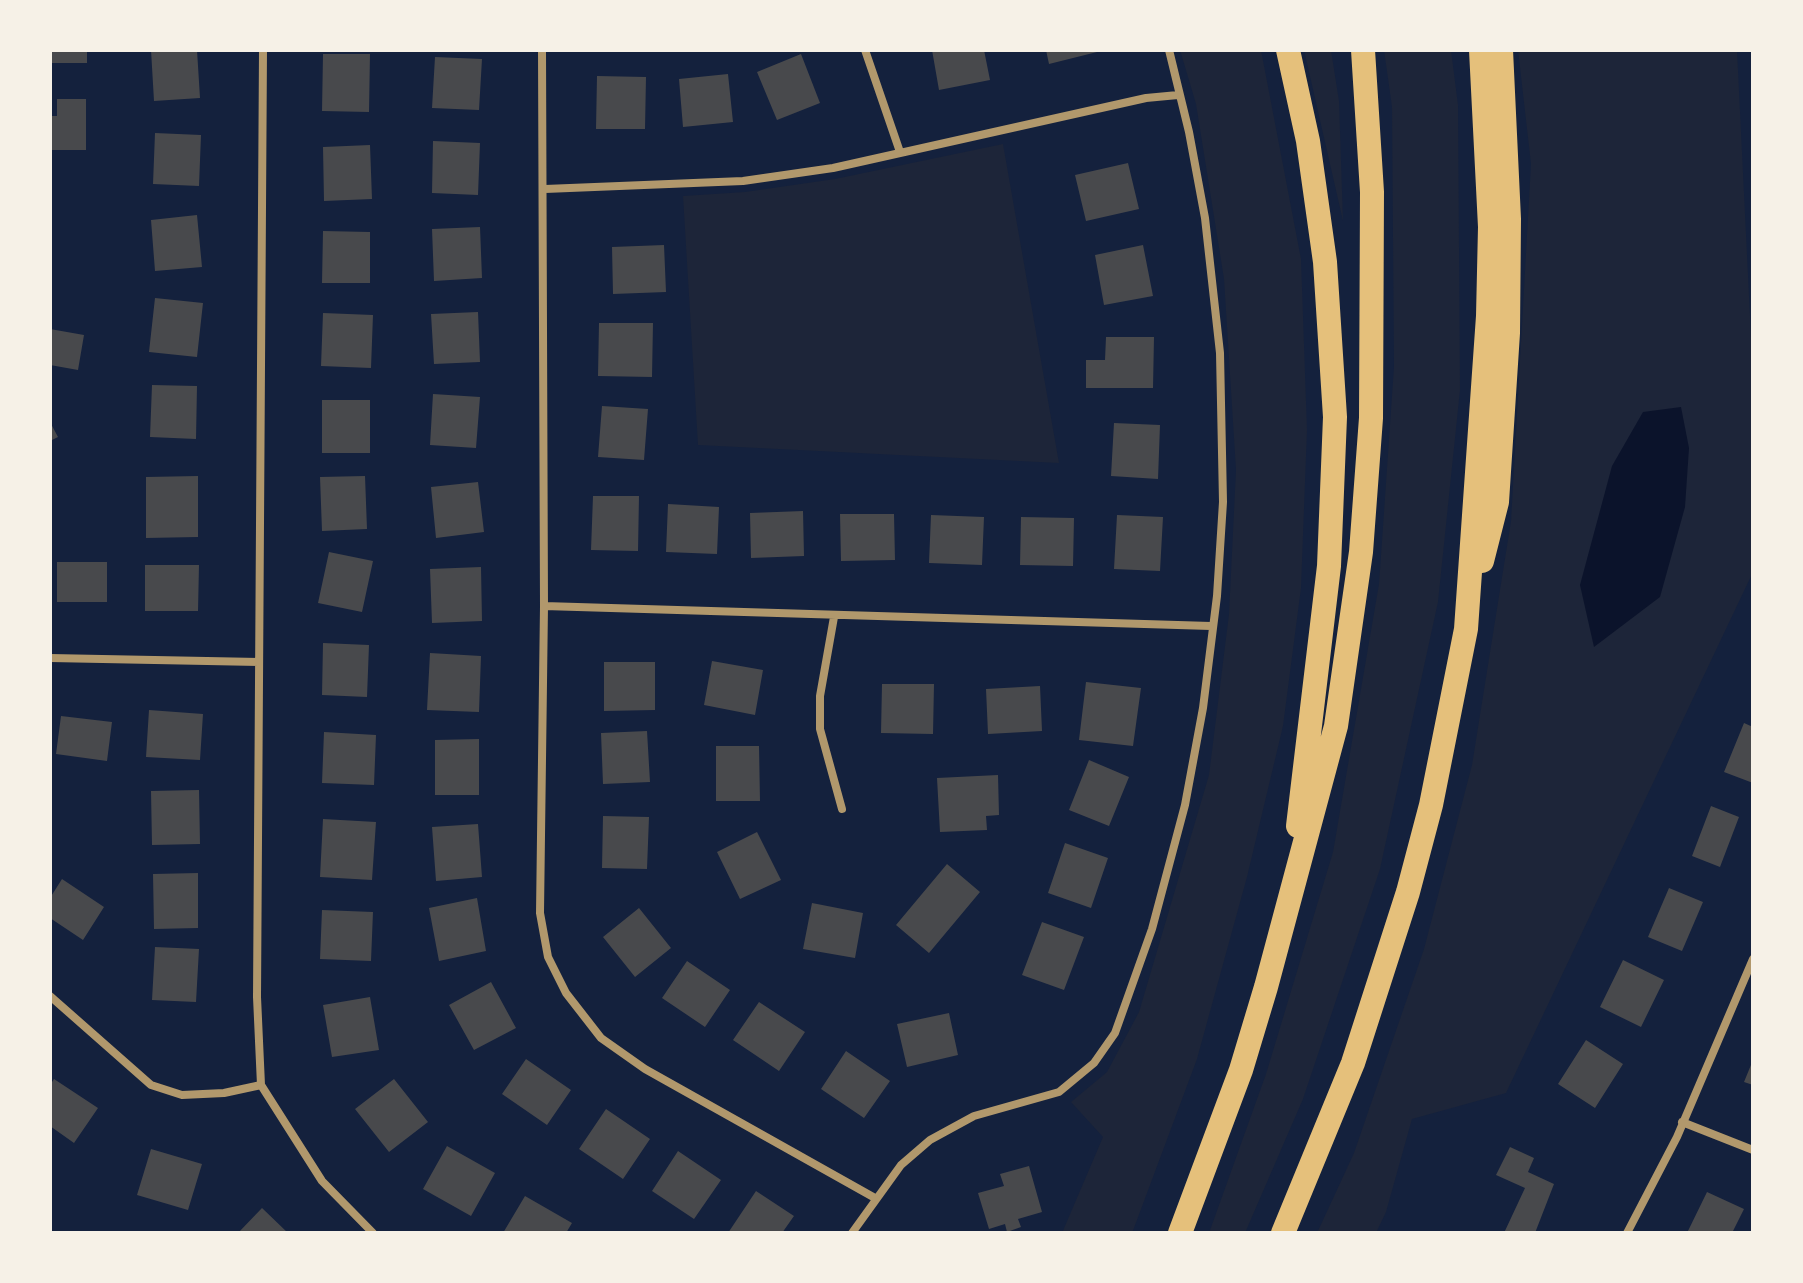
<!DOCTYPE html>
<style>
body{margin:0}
#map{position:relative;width:1803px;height:1283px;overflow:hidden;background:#14213d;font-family:"Nunito Sans",sans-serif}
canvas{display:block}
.frame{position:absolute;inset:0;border:52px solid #f6f1e7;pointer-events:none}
</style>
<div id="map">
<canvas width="1803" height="1283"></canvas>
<div class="frame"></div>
</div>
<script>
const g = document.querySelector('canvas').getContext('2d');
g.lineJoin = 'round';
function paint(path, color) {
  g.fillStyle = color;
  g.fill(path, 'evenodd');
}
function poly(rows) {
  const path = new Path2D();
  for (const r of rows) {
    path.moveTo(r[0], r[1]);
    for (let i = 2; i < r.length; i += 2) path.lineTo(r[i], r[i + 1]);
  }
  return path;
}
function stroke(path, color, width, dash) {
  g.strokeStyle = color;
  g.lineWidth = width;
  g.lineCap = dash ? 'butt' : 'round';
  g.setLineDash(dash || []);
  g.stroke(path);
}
const green = poly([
 [1180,50,1261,50,1301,259,1307,430,1301,588,1283,726,1247,877,1197,1059,1134,1228,1132,1233,1062,1233,1103,1137,1071,1102,1107,1072,1139,1012,1209,775,1229,614,1236,470,1224,279,1196,104],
 [1304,50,1331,50,1339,101,1343,221],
 [1384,50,1451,50,1458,105,1460,390,1438,602,1380,869,1303,1099,1245,1233,1209,1233,1266,1074,1333,852,1379,584,1394,367,1392,107],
 [1518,50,1737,50,1753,378,1753,572,1506,1093,1412,1119,1386,1212,1376,1233,1317,1233,1354,1153,1424,949,1472,765,1511,521,1531,164],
 [1003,144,1059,463,698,445,683,196,745,192,835,179]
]);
const water = poly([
 [1681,407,1689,448,1685,507,1660,597,1594,647,1580,585,1612,466,1643,412]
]);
const building = poly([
 [50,50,87,50,87,63,50,63],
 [151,50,197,50,200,98,154,101],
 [932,50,984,50,990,80,939,90],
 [1046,50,1101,50,1101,51,1049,64],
 [323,54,370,54,369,112,322,111],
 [801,54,820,103,777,120,757,72],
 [435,57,482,59,479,110,432,108],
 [728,74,733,122,683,127,679,79],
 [597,76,646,77,645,129,596,129],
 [57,99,86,99,86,150,50,150,50,116,57,116],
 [155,133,201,135,199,186,153,184],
 [433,141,480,143,478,195,432,193],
 [370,145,372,199,324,201,323,147],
 [1128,163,1139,209,1086,221,1075,175],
 [197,215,202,267,155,271,151,220],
 [480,227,482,278,434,281,432,229],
 [323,231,370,232,370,283,322,283],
 [664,245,666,292,613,294,612,247],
 [1143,245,1153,296,1104,305,1095,255],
 [155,298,203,303,197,357,149,352],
 [478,312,480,362,434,364,431,314],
 [323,313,373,315,371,368,321,366],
 [599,323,653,323,652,377,598,376],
 [50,329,84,335,78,370,50,365],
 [1106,337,1154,337,1153,388,1086,388,1086,360,1105,360],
 [152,385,197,386,196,439,150,437],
 [433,394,480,397,476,448,430,445],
 [322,400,370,400,370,453,322,453],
 [602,406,648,409,644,460,598,457],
 [50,422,58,437,50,441],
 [1114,423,1160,425,1158,479,1111,476],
 [198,476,198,537,146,538,146,477],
 [365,476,367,529,322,531,320,477],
 [478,482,484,532,436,538,431,487],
 [593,496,639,496,638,551,591,550],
 [668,504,719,507,717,554,666,552],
 [803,511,804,556,751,558,750,513],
 [840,514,894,514,895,560,841,561],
 [931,515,984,517,982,565,929,563],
 [1117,515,1163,517,1160,571,1114,569],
 [1021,517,1074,518,1073,566,1020,565],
 [329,552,373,561,362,612,318,603],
 [57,562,107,562,107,602,57,602],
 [145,565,199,565,198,611,145,611],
 [481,567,482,621,432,623,430,569],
 [323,643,369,645,367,697,322,695],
 [430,653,481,656,479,712,427,710],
 [712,661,763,670,755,715,704,705],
 [604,662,655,662,655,710,604,711],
 [1086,682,1141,688,1133,746,1079,740],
 [882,684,934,684,933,734,881,733],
 [1040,686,1042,731,988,734,986,689],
 [149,710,203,714,200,760,146,757],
 [61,716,112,722,107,761,56,754],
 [1744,723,1753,727,1753,783,1724,772],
 [647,731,650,782,603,784,601,733],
 [324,732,376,735,374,785,322,783],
 [479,739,479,795,435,795,435,740],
 [716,746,759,746,760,801,716,801],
 [1089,760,1129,777,1109,826,1069,810],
 [998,775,999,815,986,816,987,830,940,832,937,778],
 [199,790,200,844,152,845,151,791],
 [1711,806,1739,817,1720,867,1692,856],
 [603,816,649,817,647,869,602,868],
 [323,819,376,822,372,880,320,877],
 [478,824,482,877,436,881,432,827],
 [757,832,781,880,740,899,717,852],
 [1065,843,1108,858,1091,908,1048,893],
 [947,864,980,892,929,953,896,925],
 [198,873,198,928,154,929,153,874],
 [62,879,104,907,83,940,50,918,50,898],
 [1669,888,1703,902,1682,951,1648,937],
 [477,898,486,951,439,961,429,908],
 [812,903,863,913,855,958,803,949],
 [639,908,671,948,635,977,603,937],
 [322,910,373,912,371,961,320,959],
 [1042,922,1084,937,1064,990,1022,975],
 [155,947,199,949,196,1002,152,1000],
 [1623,960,1664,980,1641,1027,1600,1007],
 [687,961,730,990,705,1027,662,998],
 [491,982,516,1028,474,1050,449,1005],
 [370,997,379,1050,332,1057,323,1005],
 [759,1002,805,1032,779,1071,733,1040],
 [949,1013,958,1055,907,1067,897,1024],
 [1586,1040,1623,1064,1595,1108,1558,1084],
 [846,1051,890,1081,864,1118,821,1089],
 [526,1059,571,1090,547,1125,502,1094],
 [1753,1060,1753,1085,1744,1082],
 [54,1079,98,1108,74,1143,50,1126,50,1085],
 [394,1079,428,1122,389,1152,355,1109],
 [606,1109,650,1139,623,1179,579,1149],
 [447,1146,495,1173,471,1216,423,1189],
 [1510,1147,1534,1158,1528,1172,1554,1184,1535,1233,1504,1233,1525,1188,1496,1175],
 [151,1149,202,1164,188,1210,137,1195],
 [678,1151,721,1180,694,1219,652,1191],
 [1029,1166,1042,1212,1018,1219,1021,1227,1007,1232,1005,1224,989,1229,978,1193,1004,1186,1000,1174],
 [756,1191,794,1216,782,1233,728,1233],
 [1707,1192,1744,1209,1732,1233,1687,1233],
 [525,1196,572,1223,566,1233,503,1233],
 [262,1208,288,1233,238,1233]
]);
const minor = poly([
 [542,50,544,606,540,913,548,957,566,993,601,1038,645,1069,875,1198],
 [865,50,900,152],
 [545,189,743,181,833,168,1146,98,1178,95],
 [544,606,1211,626],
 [834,617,820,696,820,729,842,809],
 [50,658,259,662],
 [50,996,151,1085,182,1095,224,1093,261,1085],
 [261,1085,257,997,263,50],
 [261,1085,322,1181,373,1233],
 [1682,1122,1753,1150],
 [852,1233,901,1165,930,1140,974,1116,1059,1092,1094,1063,1115,1033,1152,929,1185,805,1203,708,1217,596,1223,502,1220,353,1205,218,1189,132,1169,50],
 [1627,1233,1677,1137,1753,959]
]);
const motorway = poly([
 [1288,50,1308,141,1325,262,1335,417,1329,566,1298,826],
 [1482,561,1497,502,1508,333,1509,219,1501,50],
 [1180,1233,1241,1070,1266,987,1336,726,1361,552,1371,418,1372,192,1363,50],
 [1283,1233,1353,1063,1408,892,1431,805,1466,629,1488,316,1490,227,1481,50]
]);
paint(green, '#1d2539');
paint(water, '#0b132b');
paint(building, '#48494c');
stroke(minor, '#b1986c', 8);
stroke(motorway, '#e5c07b', 24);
</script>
